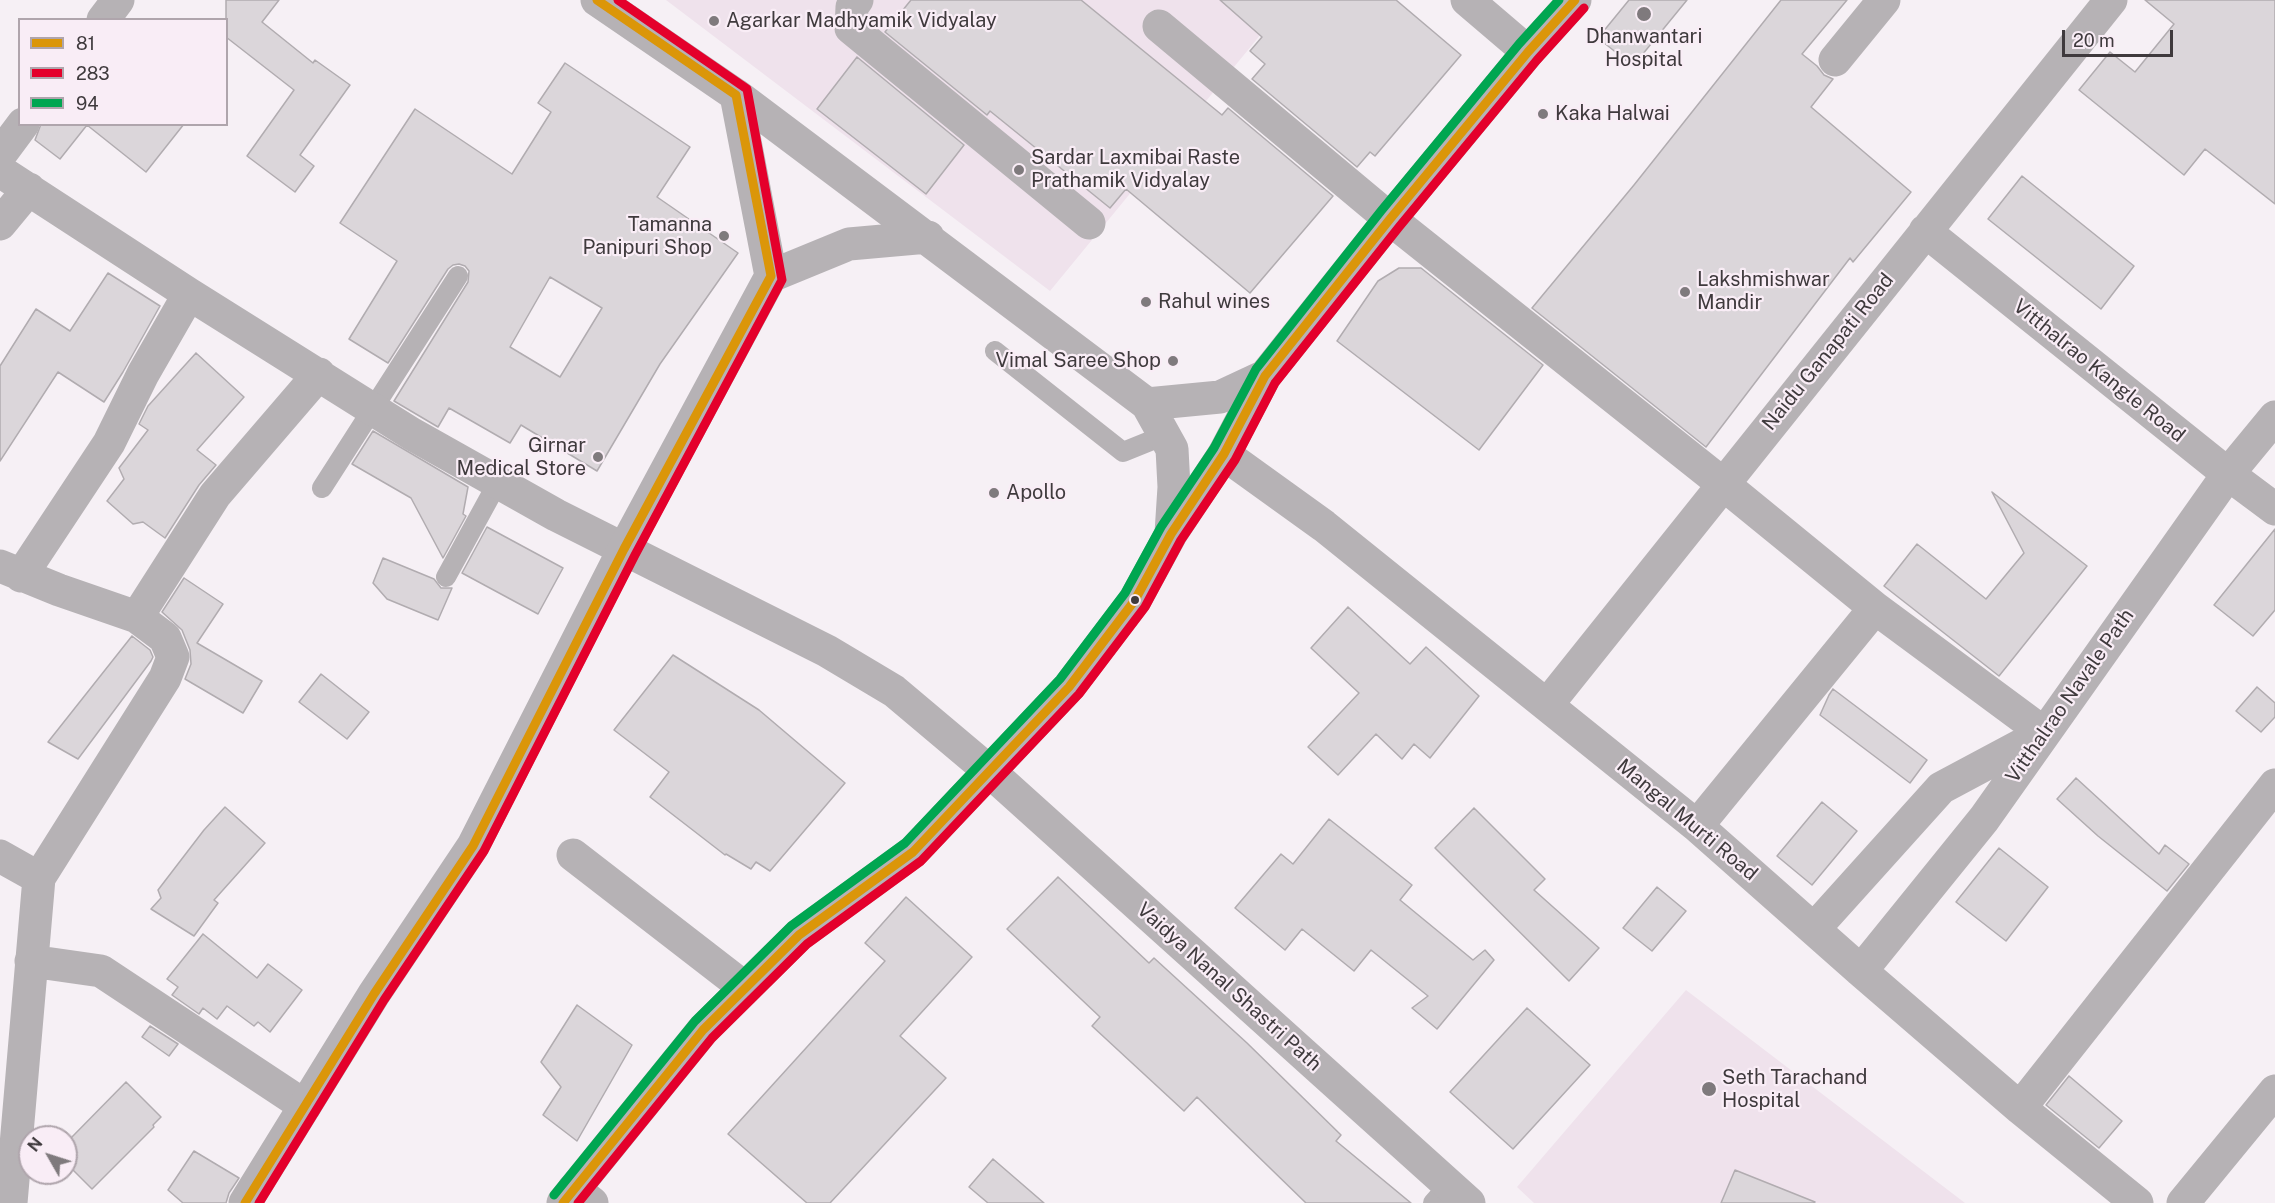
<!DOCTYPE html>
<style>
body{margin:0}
#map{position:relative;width:2275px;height:1203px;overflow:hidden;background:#f6f0f5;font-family:"Public Sans",sans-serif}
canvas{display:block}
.legend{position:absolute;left:18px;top:18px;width:210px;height:108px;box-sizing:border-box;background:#f9edf6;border:2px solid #afa5ac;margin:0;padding:8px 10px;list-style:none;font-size:18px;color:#3f3a3d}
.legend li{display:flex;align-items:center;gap:12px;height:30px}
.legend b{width:30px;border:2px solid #afa5ac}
.north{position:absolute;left:18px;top:1125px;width:60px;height:60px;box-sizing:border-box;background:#f9edf6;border:2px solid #afa5ac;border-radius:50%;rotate:309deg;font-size:16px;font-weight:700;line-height:24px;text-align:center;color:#3f3a3d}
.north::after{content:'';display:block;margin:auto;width:21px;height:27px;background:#7f7a7d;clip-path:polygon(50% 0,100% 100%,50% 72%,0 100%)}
.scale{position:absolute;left:2062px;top:30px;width:111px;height:27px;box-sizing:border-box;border:3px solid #3f3a3d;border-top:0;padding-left:8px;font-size:18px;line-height:21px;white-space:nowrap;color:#3f3a3d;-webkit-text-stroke:4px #f9edf6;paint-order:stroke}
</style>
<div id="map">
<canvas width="2275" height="1203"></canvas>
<ul class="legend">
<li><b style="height:8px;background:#db9609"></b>81</li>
<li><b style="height:8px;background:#e4002b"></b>283</li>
<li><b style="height:8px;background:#00a651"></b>94</li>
</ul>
<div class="north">N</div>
<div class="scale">20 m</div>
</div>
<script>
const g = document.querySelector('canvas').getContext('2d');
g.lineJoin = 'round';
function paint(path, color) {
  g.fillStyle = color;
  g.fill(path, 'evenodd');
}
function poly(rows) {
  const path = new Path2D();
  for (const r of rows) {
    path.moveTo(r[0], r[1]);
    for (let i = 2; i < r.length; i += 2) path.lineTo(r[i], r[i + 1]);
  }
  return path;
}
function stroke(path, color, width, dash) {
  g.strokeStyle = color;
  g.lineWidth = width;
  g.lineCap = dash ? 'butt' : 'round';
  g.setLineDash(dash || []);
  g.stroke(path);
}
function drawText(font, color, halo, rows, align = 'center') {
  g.font = font + ' "Public Sans",sans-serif';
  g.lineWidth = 4.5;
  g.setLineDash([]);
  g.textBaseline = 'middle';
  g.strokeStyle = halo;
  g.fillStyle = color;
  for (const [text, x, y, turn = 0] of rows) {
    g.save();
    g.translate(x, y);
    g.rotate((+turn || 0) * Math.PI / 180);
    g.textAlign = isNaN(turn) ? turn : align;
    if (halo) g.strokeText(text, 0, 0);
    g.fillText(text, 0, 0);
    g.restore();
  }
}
const built = poly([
 [666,0,1289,0,1050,291],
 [1686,990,1965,1203,1534,1203,1517,1187]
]);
const building = poly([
 [226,0,279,0,262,22,313,63,315,60,350,85,300,155,314,166,295,192,247,156,294,90,226,37,226,0],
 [911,0,1081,0,1222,115,1228,108,1333,196,1250,293,1126,189,1110,208,990,111,987,115,885,32,911,0],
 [1220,0,1396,0,1461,55,1375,156,1370,152,1357,167,1252,79,1265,64,1250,51,1262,37,1220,0],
 [1629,0,1687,0,1633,66,1598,38,1629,0],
 [1781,0,1847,0,1802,54,1817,66,1824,75,1833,79,1811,107,1911,192,1853,262,1850,258,1706,447,1532,308,1634,185,1781,0],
 [2145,0,2275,0,2275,204,2205,149,2184,175,2079,90,2110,52,2135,72,2174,24,2145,0],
 [857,57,964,145,926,194,817,109,857,57],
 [565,63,690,147,657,197,738,253,660,364,597,471,521,425,510,443,449,408,438,427,394,401,468,282,469,271,465,266,459,264,453,265,448,269,388,363,349,339,397,261,340,223,415,109,512,174,551,112,538,103,565,63],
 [550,277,602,308,560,377,510,347,550,277],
 [41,124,184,124,146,172,87,125,60,159,35,140,41,124],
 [2022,176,2134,266,2101,309,1988,219,2022,176],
 [1399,268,1421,268,1543,365,1479,450,1337,341,1378,281,1399,268],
 [108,273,160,306,123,372,104,402,58,372,0,461,0,366,36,309,70,331,108,273],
 [196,353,244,397,197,450,216,465,199,485,165,538,143,522,133,524,107,501,124,479,119,468,148,430,139,424,148,406,196,353],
 [373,431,468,487,463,514,466,516,443,558,411,498,352,464,373,431],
 [1992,492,2087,566,1999,676,1884,586,1917,544,1986,599,2024,553,1992,492],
 [487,527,563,568,538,614,462,573,487,527],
 [2275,529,2275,610,2253,636,2214,605,2275,529],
 [383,558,434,579,441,588,452,588,438,620,387,599,373,583,383,558],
 [184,578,223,604,197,643,262,681,243,713,185,679,191,664,190,650,182,630,162,612,184,578],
 [1348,607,1410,664,1426,647,1479,696,1430,758,1414,744,1402,759,1376,734,1338,775,1308,747,1359,693,1311,648,1348,607],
 [132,636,150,650,153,657,151,661,78,759,48,742,132,636],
 [673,655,759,710,845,783,770,871,756,862,751,869,726,854,725,855,650,797,669,772,614,730,673,655],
 [321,674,369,712,347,739,299,702,321,674],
 [2257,687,2275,703,2275,717,2261,732,2236,711,2257,687],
 [1833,689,1927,760,1910,783,1820,715,1829,695,1833,689],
 [2076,778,2159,854,2165,845,2189,864,2167,891,2098,836,2057,799,2076,778],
 [1822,802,1857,831,1812,885,1777,856,1822,802],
 [225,807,265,843,214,900,218,903,194,936,151,909,161,898,158,890,204,830,225,807],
 [1474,808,1545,879,1534,890,1599,948,1569,981,1435,848,1474,808],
 [1329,819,1412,885,1400,900,1473,960,1485,950,1494,960,1437,1029,1412,1008,1428,996,1371,950,1354,971,1302,929,1285,950,1235,908,1281,854,1293,864,1329,819],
 [1999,848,2048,887,2006,941,1956,902,1999,848],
 [1058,877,1149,963,1154,958,1247,1043,1341,1135,1336,1141,1411,1203,1306,1203,1197,1097,1184,1111,1092,1026,1100,1017,1007,929,1058,877],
 [1657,887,1686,911,1652,951,1623,928,1657,887],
 [906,897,972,957,900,1036,946,1078,830,1203,807,1203,728,1134,885,961,865,943,906,897],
 [203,934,257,978,268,964,302,990,270,1032,258,1022,254,1026,227,1006,217,1019,203,1008,199,1014,172,995,178,987,167,979,203,934],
 [577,1005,632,1045,577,1141,543,1115,561,1087,541,1062,577,1005],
 [1527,1008,1590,1065,1513,1149,1450,1092,1527,1008],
 [150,1026,178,1044,169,1056,142,1037,150,1026],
 [2069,1076,2122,1121,2099,1148,2046,1105,2069,1076],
 [126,1082,161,1117,153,1125,154,1127,92,1189,66,1163,66,1154,74,1145,69,1140,126,1082],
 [194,1151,239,1178,229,1193,226,1203,183,1203,168,1190,194,1151],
 [993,1159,1044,1203,988,1203,969,1187,993,1159],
 [1735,1170,1815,1202,1814,1203,1721,1203,1735,1170]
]);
const service = poly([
 [995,351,1123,452,1165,435],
 [322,488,458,276],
 [446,577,498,482],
 [1433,1203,1449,1185]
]);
const minor = poly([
 [857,0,852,7,851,28,1089,223],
 [1467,0,1528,52],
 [103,20,118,0],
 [1159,26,1390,219,1723,484,1875,608,2044,733,1941,788,1814,929],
 [1835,60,1884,0],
 [0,155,23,124],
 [0,171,189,294,412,434,556,515,827,651,894,691,989,771,1469,1203],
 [0,224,29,189],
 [1925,231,2228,474,2275,509],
 [1224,454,1324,526,1697,826,1861,971,2020,1108,2137,1203],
 [0,566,59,590,137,617],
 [21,576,109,443,143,374,189,294],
 [1547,705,2111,0],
 [1697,826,1875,608],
 [573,855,745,988],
 [0,856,39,878],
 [31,961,101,971,305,1106],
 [1861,971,1984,819,2228,474,2275,417],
 [2020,1108,2275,785],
 [574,1189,592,1203],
 [11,1203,39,878,165,678,173,657,165,638,137,617,215,495,319,374],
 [2183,1203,2275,1091]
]);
const tertiary = poly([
 [597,0,736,95,1147,404,1172,449,1174,487,1171,533],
 [771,276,849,244,928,237],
 [1147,404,1220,397,1265,376],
 [245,1203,374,994,473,846,624,549,771,276,736,95],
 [563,1203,703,1030,799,935,913,852,1069,687,1135,600,1171,534,1224,454,1265,376,1390,219,1528,52,1575,0]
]);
const bus1 = poly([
 [245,1203,374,994,473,846,624,549,771,276,736,95,597,0],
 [563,1203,703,1030,799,935,913,852,1069,687,1135,600,1171,534,1224,454,1265,376,1390,219,1528,52,1575,0]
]);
const bus2 = poly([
 [259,1203,384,1000,484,851,635,555,782,280,747,89,618,0],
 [578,1203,712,1038,807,944,921,861,1079,694,1145,607,1181,540,1235,460,1275,383,1399,227,1537,60,1584,8]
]);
const bus3 = poly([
 [554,1195,695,1021,791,926,905,843,1060,679,1125,593,1161,527,1214,448,1256,369,1381,211,1519,44,1559,0]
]);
const markers = [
 [1644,14,8,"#7f7a7d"],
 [714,21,6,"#7f7a7d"],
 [1543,114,6,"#7f7a7d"],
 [1019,170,6,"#7f7a7d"],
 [724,236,6,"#7f7a7d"],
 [1685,292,6,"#7f7a7d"],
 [1146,302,6,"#7f7a7d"],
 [1173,361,6,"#7f7a7d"],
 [598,457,6,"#7f7a7d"],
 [994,493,6,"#7f7a7d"],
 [1135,600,5,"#3f3a3d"],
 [1709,1089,8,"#7f7a7d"]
];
const poiNames = [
 ["Agarkar Madhyamik Vidyalay",726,21],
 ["Dhanwantari",1644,37,"center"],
 ["Hospital",1644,60,"center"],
 ["Kaka Halwai",1555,114],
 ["Sardar Laxmibai Raste",1031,158],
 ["Prathamik Vidyalay",1031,181],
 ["Tamanna",712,225,"right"],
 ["Panipuri Shop",712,248,"right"],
 ["Lakshmishwar",1697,280],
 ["Mandir",1697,303],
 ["Rahul wines",1158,302],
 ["Vimal Saree Shop",1161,361,"right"],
 ["Girnar",586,446,"right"],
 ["Medical Store",586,469,"right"],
 ["Apollo",1006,493],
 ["Seth Tarachand",1722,1078],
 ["Hospital",1722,1101]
];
const streetNames = [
 ["Naidu Ganapati Road",1828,352,-51],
 ["Vitthalrao Kangle Road",2099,371,39],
 ["Vitthalrao Navale Path",2070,696,-55],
 ["Mangal Murti Road",1687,820,40],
 ["Vaidya Nanal Shastri Path",1229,987,42]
];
paint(built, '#efe2ec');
paint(building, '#dbd6da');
stroke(building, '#b1acb0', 1.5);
stroke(service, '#b6b2b5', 20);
stroke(minor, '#b6b2b5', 33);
stroke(tertiary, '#b6b2b5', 33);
stroke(bus1, '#db9609', 9);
stroke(bus2, '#e4002b', 9);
stroke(bus3, '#00a651', 9);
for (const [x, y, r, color] of markers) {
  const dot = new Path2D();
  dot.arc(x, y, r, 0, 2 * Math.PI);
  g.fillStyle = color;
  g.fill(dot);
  stroke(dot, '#f9edf6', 2);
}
drawText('20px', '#3f3a3d', '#f9edf6', poiNames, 'left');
drawText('20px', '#3f3a3d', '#f9edf6', streetNames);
</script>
